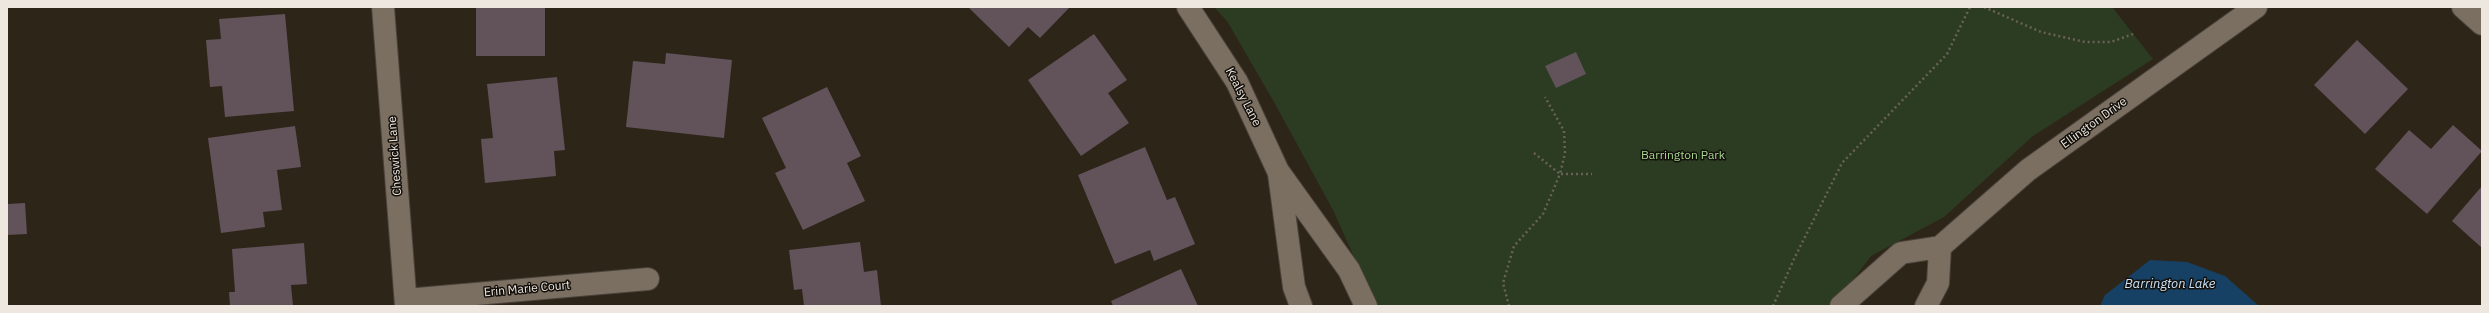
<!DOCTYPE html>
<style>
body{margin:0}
#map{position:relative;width:2489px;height:313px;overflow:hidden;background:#2e2519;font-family:"IBM Plex Sans",sans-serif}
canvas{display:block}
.frame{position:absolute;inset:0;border:8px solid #ede7df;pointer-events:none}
</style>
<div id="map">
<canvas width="2489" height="313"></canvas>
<div class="frame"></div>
</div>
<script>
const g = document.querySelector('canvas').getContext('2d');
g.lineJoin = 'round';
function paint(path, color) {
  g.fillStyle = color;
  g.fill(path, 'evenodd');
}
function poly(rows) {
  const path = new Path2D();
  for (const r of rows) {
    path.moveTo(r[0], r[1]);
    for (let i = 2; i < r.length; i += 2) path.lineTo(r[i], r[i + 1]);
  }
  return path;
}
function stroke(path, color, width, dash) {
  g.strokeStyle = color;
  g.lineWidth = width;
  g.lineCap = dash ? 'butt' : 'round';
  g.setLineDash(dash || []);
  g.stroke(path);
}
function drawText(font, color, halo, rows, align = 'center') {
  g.font = font + ' "IBM Plex Sans",sans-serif';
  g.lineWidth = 3;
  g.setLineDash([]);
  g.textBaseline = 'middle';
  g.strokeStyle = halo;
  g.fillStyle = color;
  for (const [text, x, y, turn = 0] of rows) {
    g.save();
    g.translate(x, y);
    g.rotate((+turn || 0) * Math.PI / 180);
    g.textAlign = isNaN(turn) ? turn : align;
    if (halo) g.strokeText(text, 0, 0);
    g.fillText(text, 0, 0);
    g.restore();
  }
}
const green = poly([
 [1214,7,2112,7,2153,59,2033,136,1944,217,1871,256,1833,306,1376,306,1333,210,1274,102,1227,21]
]);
const water = poly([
 [2150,260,2187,262,2225,276,2259,306,2100,306,2105,295]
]);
const building = poly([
 [476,7,545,7,545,56,476,56],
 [968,7,1069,7,1069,8,1040,38,1028,27,1009,47],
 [285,14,294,111,225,117,222,86,210,87,206,40,221,39,219,19],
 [1094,34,1127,80,1108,93,1129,123,1081,156,1028,80],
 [2357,40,2408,89,2365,134,2314,85],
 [1576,52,1586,74,1556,88,1545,66],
 [666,53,732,60,724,138,626,127,633,61,665,64],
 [557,77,565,150,554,151,556,176,485,183,481,139,493,138,487,84],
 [827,87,861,156,847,163,865,201,803,230,775,173,786,168,762,118],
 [2453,125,2482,151,2427,214,2375,169,2409,130,2431,149],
 [295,126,301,167,277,170,282,210,263,212,265,227,221,233,208,138],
 [1145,147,1167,200,1175,197,1195,244,1154,261,1150,250,1115,264,1078,175],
 [2482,186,2482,248,2452,221],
 [25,203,27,234,7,235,7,204],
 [860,242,864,272,877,270,881,306,804,306,802,289,794,290,789,250],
 [304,243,307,284,291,285,293,306,230,306,229,292,235,292,232,249],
 [1181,269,1198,306,1113,306,1111,301]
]);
const path = poly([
 [1984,7,2041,32,2085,42,2111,42,2133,34],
 [1534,153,1560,174,1565,153,1564,131,1545,97],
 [1509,306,1503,283,1514,246,1543,214,1560,174,1592,174],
 [1773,306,1794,259,1842,163,1947,54,1970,7]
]);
const minor = poly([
 [383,7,406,306],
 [1188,7,1237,82,1278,171,1349,270,1366,306],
 [2463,7,2482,24],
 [1279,174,1294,287,1301,306],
 [406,300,648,279],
 [1841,306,1901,253,1940,247,2028,170,2256,7],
 [1926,306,1938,283,1940,247]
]);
const streetNames = [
 ["Kealsy Lane",1243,97,63],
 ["Ellington Drive",2094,123,-36],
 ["Cheswick Lane",395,156,-94],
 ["Erin Marie Court",527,289,-5]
];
const parkNames = [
 ["Barrington Park",1683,156]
];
const waterNames = [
 ["Barrington Lake",2170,284]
];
paint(green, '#2b3c23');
paint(water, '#164165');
paint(building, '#62525a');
stroke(minor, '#4a4239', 24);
stroke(path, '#6a6257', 2.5, [2, 3]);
stroke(minor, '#7a6f61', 22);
drawText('12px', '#ede7df', '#130f0a', streetNames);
drawText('12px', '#a5d690', '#130f0a', parkNames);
drawText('italic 13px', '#c8e1f9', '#130f0a', waterNames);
</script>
